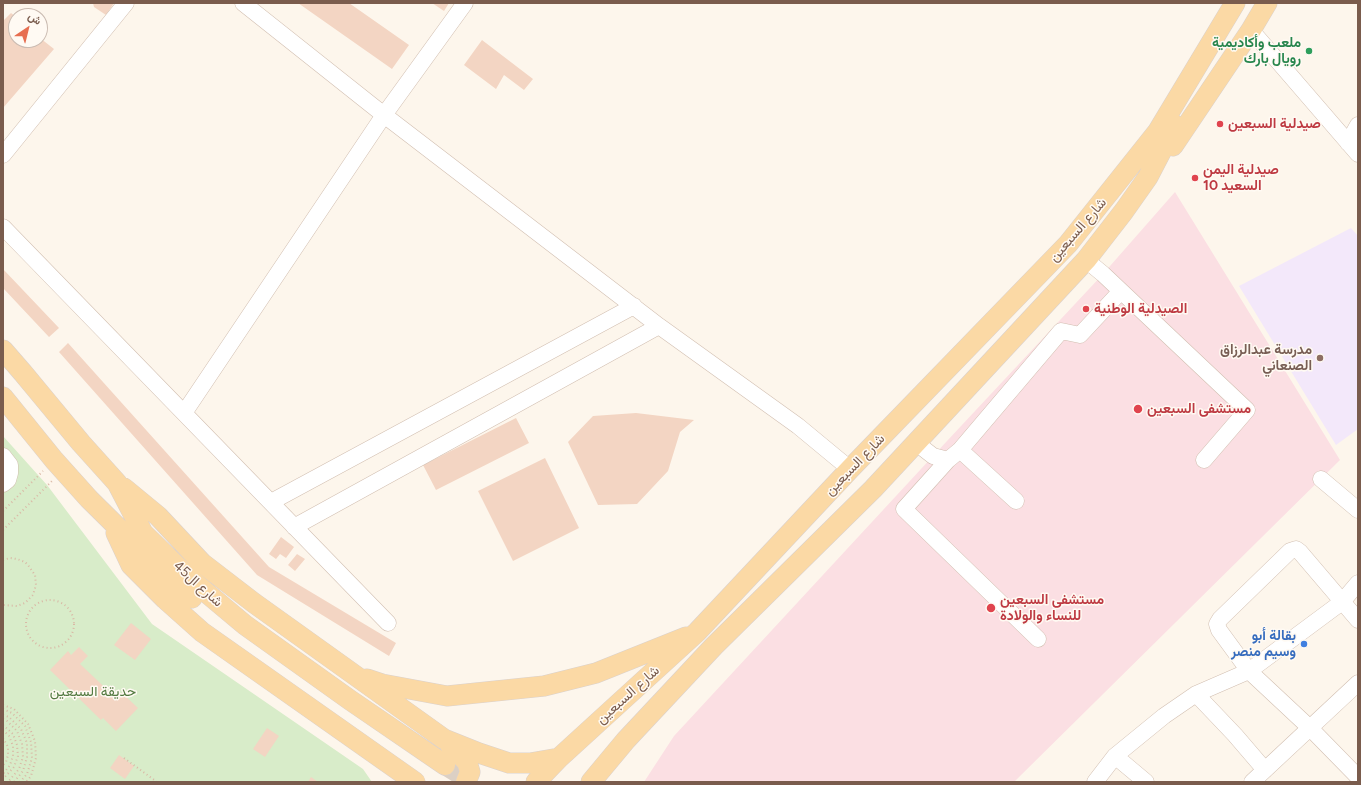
<!DOCTYPE html>
<meta charset="utf-8">
<style>
body{margin:0}
#map{position:relative;width:1361px;height:785px;overflow:hidden;background:#fdf6ec;font-family:Figtree,Vazirmatn,sans-serif}
canvas{display:block}
.frame{position:absolute;inset:0;border:4px solid #7a5c4d;pointer-events:none}
.north{position:absolute;left:8px;top:8px;width:40px;height:40px;box-sizing:border-box;background:#fffaf3;border:1px solid #cabbb1;border-radius:50%;rotate:35deg;font-size:11px;font-weight:700;line-height:16px;text-align:center;color:#7a5c4d}
.north::after{content:'';display:block;margin:auto;width:14px;height:18px;background:#e76f51;clip-path:polygon(50% 0,100% 100%,50% 72%,0 100%)}
</style>
<div id="map">
<canvas width="1361" height="785"></canvas>
<div class="frame"></div>
<div class="north">ش</div>
</div>
<script>
const g = document.querySelector('canvas').getContext('2d');
g.lineJoin = 'round';
function paint(path, color) {
  g.fillStyle = color;
  g.fill(path, 'evenodd');
}
function poly(rows) {
  const path = new Path2D();
  for (const r of rows) {
    if (r.length === 3) {
      path.moveTo(r[0] + r[2], r[1]);
      path.arc(r[0], r[1], r[2], 0, 2 * Math.PI);
      continue;
    }
    path.moveTo(r[0], r[1]);
    for (let i = 2; i < r.length; i += 2) path.lineTo(r[i], r[i + 1]);
  }
  return path;
}
function stroke(path, color, width, dash) {
  g.strokeStyle = color;
  g.lineWidth = width;
  g.lineCap = dash ? 'butt' : 'round';
  g.setLineDash(dash || []);
  g.stroke(path);
}
function drawText(font, color, halo, rows, align = 'center') {
  g.font = font + ' Figtree,Vazirmatn,sans-serif';
  g.lineWidth = 3;
  g.setLineDash([]);
  g.textBaseline = 'middle';
  g.strokeStyle = halo;
  g.fillStyle = color;
  for (const [text, x, y, turn = 0] of rows) {
    g.save();
    g.translate(x, y);
    g.rotate((+turn || 0) * Math.PI / 180);
    g.textAlign = isNaN(turn) ? turn : align;
    if (halo) g.strokeText(text, 0, 0);
    g.fillText(text, 0, 0);
    g.restore();
  }
}
const education = poly([
 [1351,228,1358,236,1358,429,1336,445,1239,286]
]);
const medical = poly([
 [1175,192,1340,460,1014,782,644,782,674,736,933,456,1103,274]
]);
const green = poly([
 [3,436,47,485,152,624,363,769,372,782,3,782]
]);
const building = poly([
 [93,3,114,3,106,15,94,7],
 [298,3,349,3,409,45,392,69],
 [432,3,449,3,444,11],
 [11,13,16,17,16,40,40,40,40,38,54,49,3,108,3,21],
 [482,40,533,79,524,90,504,75,496,89,464,65],
 [3,269,59,328,49,337,3,288],
 [68,343,269,567,396,643,389,656,257,575,59,352],
 [636,413,694,420,680,432,668,471,637,504,598,505,568,442,593,416],
 [516,418,529,443,436,490,423,465],
 [545,458,579,528,513,561,478,491],
 [281,537,294,547,286,558,280,554,276,559,269,554],
 [297,554,305,559,295,571,288,565],
 [131,623,151,639,135,660,114,645],
 [79,647,88,656,80,664,116,698,122,693,138,708,116,731,103,718,101,720,50,670,68,651,71,655],
 [267,728,279,736,265,757,253,749],
 [119,755,134,766,125,779,110,768],
 [311,777,318,782,308,782]
]);
const majorTunnel = poly([
 [445,765,472,782]
]);
const path = poly([
 [3,511,43,471],
 [3,530,53,480],
 [3,560,10,558,17,559,25,562,28,565,35,575,36,585,33,595,25,603,17,606,3,605],
 [50,624,24],
 [3,705,14,709,28,724,35,741,36,758,31,776,26,782],
 [3,709,12,713,25,726,31,742,32,758,27,774,20,782],
 [3,715,9,717,21,729,27,743,27,757,23,771,14,782],
 [3,719,7,721,17,731,22,744,23,757,19,769,8,782],
 [3,725,13,734,17,745,18,756,14,767,3,779],
 [3,730,9,736,13,746,13,756,10,765,3,774],
 [3,738,8,747,8,755,6,762,3,765],
 [124,758,157,782]
]);
const minor = poly([
 [243,3,384,115,659,326,798,426,850,469],
 [1251,30,1358,154],
 [1348,143,1358,125],
 [3,155,126,3],
 [3,227,388,623],
 [1086,260,1103,274,1247,410,1204,460],
 [184,413,384,115,465,3],
 [915,442,933,456,948,460],
 [960,450,1016,501],
 [3,456,10,465,10,473,8,480,3,484],
 [1321,479,1358,510],
 [271,502,634,306],
 [294,527,659,326],
 [1358,620,1300,552,1296,549,1290,551,1220,619,1217,624,1219,630,1249,671,1310,728,1358,777],
 [1038,639,904,509,948,460,960,450,1061,331,1080,335,1121,291],
 [1196,694,1235,735,1265,770],
 [1115,756,1146,782],
 [1095,782,1115,756,1164,716,1196,694,1249,671,1342,602,1358,583],
 [1252,782,1358,683]
]);
const major = poly([
 [1173,146,1251,30,1267,3],
 [3,350,23,373,81,443,117,483,143,533,190,579,245,625,350,700,445,765],
 [3,397,54,460,89,499,180,589,192,598],
 [124,488,158,516,202,563,254,603,444,739,479,753,509,763,530,763,559,758],
 [116,533,131,565,165,599,202,632,415,782],
 [367,679,382,684,447,696,544,686,596,673,686,637],
 [450,745,467,762,470,772,466,782],
 [536,782,559,758,697,632,850,469,1068,244,1158,131,1235,3],
 [591,782,626,740,714,646,873,489,1086,260,1124,211,1148,177,1175,125]
]);
const markers = [
 [1309,51,4,"#2e9e5b"],
 [1220,124,4,"#e0444e"],
 [1195,178,4,"#e0444e"],
 [1086,309,4,"#e0444e"],
 [1320,358,4,"#8d6e63"],
 [1138,409,5,"#e0444e"],
 [991,608,5,"#e0444e"],
 [1304,644,4,"#3f7fe0"]
];
const leisureNames = [
 ["ملعب وأكاديمية",1301,43],
 ["رويال بارك",1301,59]
];
const healthNames = [
 ["صيدلية السبعين",1228,124],
 ["صيدلية اليمن",1203,170],
 ["السعيد 10",1203,186],
 ["الصيدلية الوطنية",1094,309],
 ["مستشفى السبعين",1147,409],
 ["مستشفى السبعين",1000,600],
 ["للنساء والولادة",1000,616]
];
const streetNames = [
 ["شارع السبعين",1078,230,-49],
 ["شارع السبعين",855,465,-46],
 ["شارع ال45",198,584,42],
 ["شارع السبعين",628,695,-42]
];
const educationNames = [
 ["مدرسة عبدالرزاق",1312,350],
 ["الصنعاني",1312,366]
];
const shopNames = [
 ["بقالة أبو",1296,636],
 ["وسيم منصر",1296,652]
];
const parkNames = [
 ["حديقة السبعين",93,692]
];
paint(education, '#f3e8fa');
paint(medical, '#fbdfe3');
paint(green, '#d8ecc9');
paint(building, '#f3d5c3');
stroke(majorTunnel, '#dcd0c4', 20, [20, 10]);
stroke(minor, '#d1beb0', 17);
stroke(major, '#dad1cd', 21);
stroke(path, '#d9b8a5', 2, [1, 3]);
stroke(minor, '#fff', 16);
stroke(major, '#fbd9a5', 20);
for (const [x, y, r, color] of markers) {
  const dot = new Path2D();
  dot.arc(x, y, r, 0, 2 * Math.PI);
  g.fillStyle = color;
  g.fill(dot);
  stroke(dot, '#fffaf3', 1.5);
}
drawText('bold 14px', '#27864d', '#fffaf3', leisureNames, 'right');
drawText('bold 14px', '#be3a42', '#fffaf3', healthNames, 'left');
drawText('14px', '#7a5c4d', '#fffaf3', streetNames);
drawText('bold 14px', '#785e54', '#fffaf3', educationNames, 'right');
drawText('bold 14px', '#366cbe', '#fffaf3', shopNames, 'right');
drawText('14px', '#537a41', '#fffaf3', parkNames);
</script>
